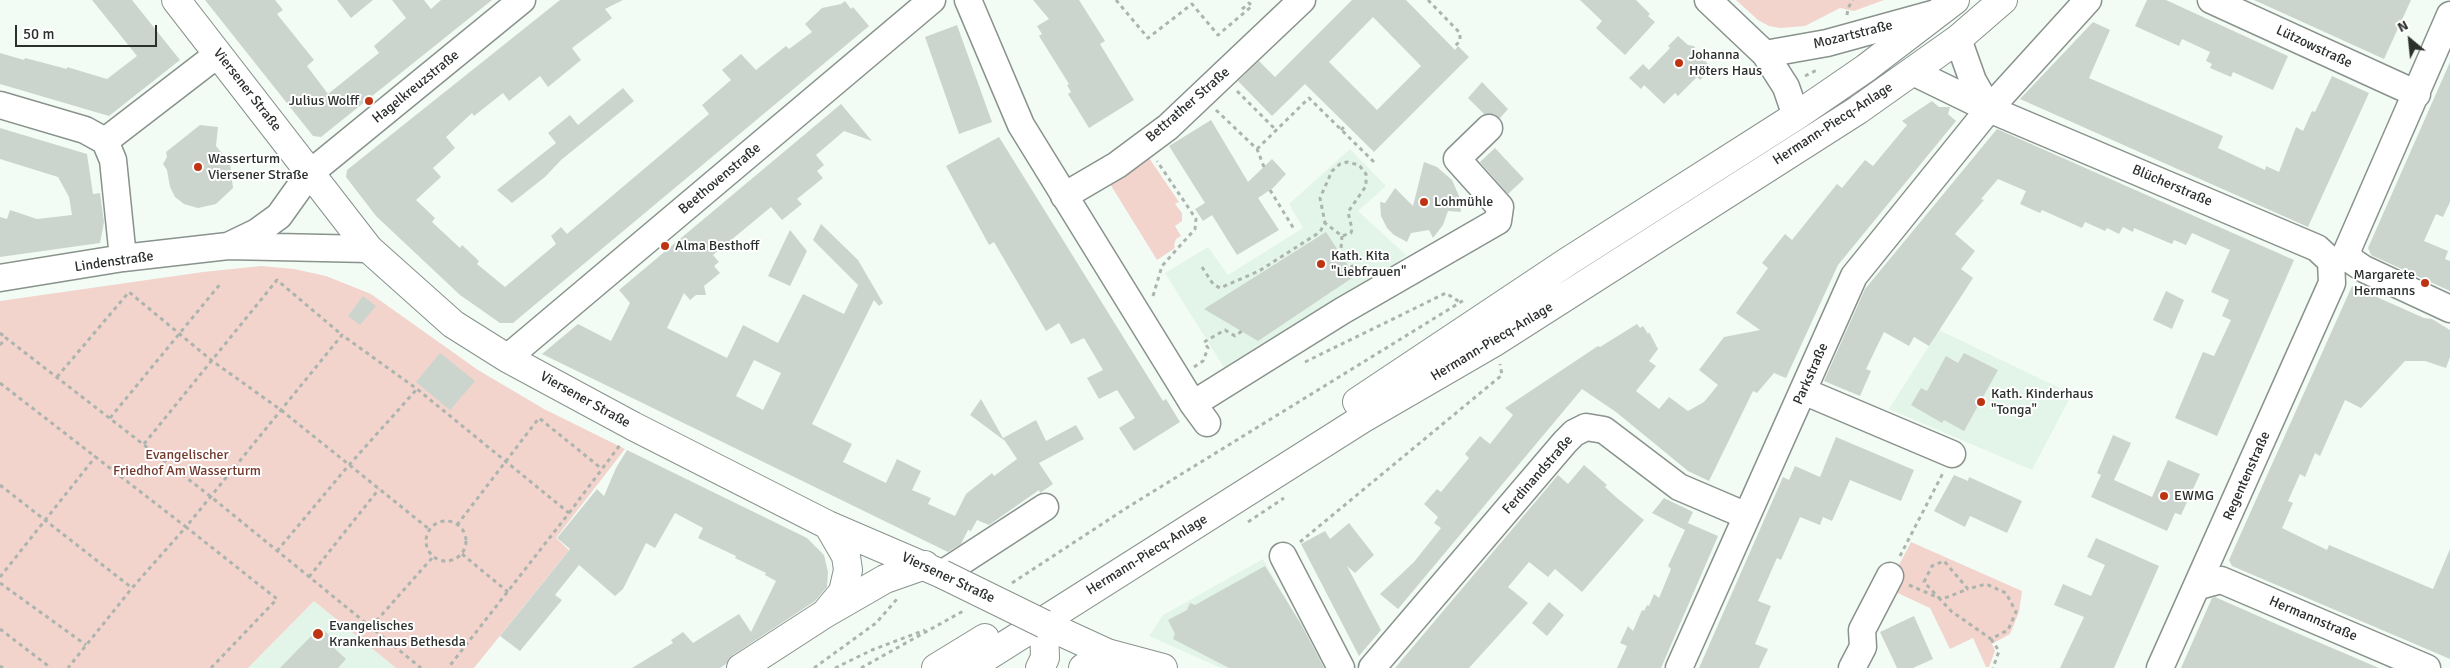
<!DOCTYPE html>
<meta charset="utf-8">
<style>
body{margin:0}
#map{position:relative;width:2450px;height:668px;overflow:hidden;background:#f2fcf5;font-family:Signika,sans-serif}
canvas{display:block}
.north{position:absolute;left:2385px;top:15px;width:50px;height:50px;-webkit-text-stroke:4px #fff;paint-order:stroke;rotate:332deg;font-size:14px;font-weight:700;line-height:20px;text-align:center;color:#2c302d}
.north::after{content:'';display:block;margin:auto;width:18px;height:22px;background:#2c302d;clip-path:polygon(50% 0,100% 100%,50% 72%,0 100%)}
.scale{position:absolute;left:15px;top:25px;width:142px;height:22px;box-sizing:border-box;border:2px solid #2c302d;border-top:0;padding-left:6px;font-size:15px;line-height:18px;white-space:nowrap;color:#2c302d;-webkit-text-stroke:4px #fff;paint-order:stroke}
</style>
<div id="map">
<canvas width="2450" height="668"></canvas>
<div class="north">N</div>
<div class="scale">50 m</div>
</div>
<script>
const g = document.querySelector('canvas').getContext('2d');
g.lineJoin = 'round';
function paint(path, color) {
  g.fillStyle = color;
  g.fill(path, 'evenodd');
}
function poly(rows) {
  const path = new Path2D();
  for (const r of rows) {
    if (r.length === 3) {
      path.moveTo(r[0] + r[2], r[1]);
      path.arc(r[0], r[1], r[2], 0, 2 * Math.PI);
      continue;
    }
    path.moveTo(r[0], r[1]);
    for (let i = 2; i < r.length; i += 2) path.lineTo(r[i], r[i + 1]);
  }
  return path;
}
function stroke(path, color, width, dash) {
  g.strokeStyle = color;
  g.lineWidth = width;
  g.lineCap = dash ? 'butt' : 'round';
  g.setLineDash(dash || []);
  g.stroke(path);
}
function drawText(font, color, halo, rows, align = 'center') {
  g.font = font + ' Signika,sans-serif';
  g.lineWidth = 4;
  g.setLineDash([]);
  g.textBaseline = 'middle';
  g.strokeStyle = halo;
  g.fillStyle = color;
  for (const [text, x, y, turn = 0] of rows) {
    g.save();
    g.translate(x, y);
    g.rotate((+turn || 0) * Math.PI / 180);
    g.textAlign = isNaN(turn) ? turn : align;
    if (halo) g.strokeText(text, 0, 0);
    g.fillText(text, 0, 0);
    g.restore();
  }
}
const built = poly([
 [1350,149,1386,186,1358,211,1406,255,1380,278,1228,374,1165,273,1208,247,1228,275,1303,228,1289,204],
 [1939,330,2072,394,2032,470,1889,409],
 [1263,559,1326,668,1221,668,1149,636,1163,615],
 [314,601,396,668,248,668]
]);
const green = poly([
 [1736,0,1884,0,1854,11,1840,8,1805,26,1780,28,1769,26,1758,20],
 [1147,155,1179,202,1175,204,1182,213,1182,221,1175,226,1181,236,1176,239,1174,245,1175,248,1157,260,1107,179],
 [261,266,294,269,326,276,371,294,478,370,544,409,625,449,556,538,569,550,474,668,396,668,314,601,248,668,0,668,0,301,203,272],
 [1911,542,2022,591,2019,612,2010,634,1992,644,1995,651,1989,667,1986,667,1973,638,1950,649,1930,608,1887,588]
]);
const building = poly([
 [92,0,132,0,180,60,109,116,0,84,0,53,24,60,25,58,67,69,67,67,107,79,137,56],
 [205,0,275,0,283,10,277,14,314,60,307,66,328,94,379,53,374,46,406,18,392,0,424,0,431,9,441,0,492,0,321,137,313,136],
 [337,0,373,0,351,18],
 [560,0,623,0,605,9,612,18,572,48,581,60,548,87,540,76,509,101,503,93,474,116,472,113,446,137,455,148,433,168,441,177,416,200,435,218,432,222,460,248,462,245,479,261,477,264,505,287,556,244,551,236,561,227,567,234,709,114,702,105,731,80,722,70,741,54,756,70,786,46,789,49,812,32,805,24,822,8,841,4,845,1,851,9,853,7,869,26,513,323,500,323,460,295,376,216,346,177,347,170],
 [1033,0,1079,0,1105,41,1100,44,1134,100,1089,128,1068,94,1071,92,1067,85,1069,84,1039,36,1042,34,1037,26,1049,19],
 [1352,0,1406,0,1455,50,1458,46,1469,57,1374,152,1305,84,1272,116,1238,81,1259,61,1275,77],
 [1373,17,1421,66,1377,110,1329,62],
 [1580,0,1636,0,1650,14,1648,16,1655,22,1625,55,1596,28,1602,21],
 [2147,0,2166,0,2288,56,2273,90,2233,72,2231,77,2210,68,2212,64,2206,61,2210,52,2182,39,2179,46,2135,26],
 [2254,0,2411,0,2384,59],
 [2093,22,2110,30,2089,78,2223,136,2218,148,2265,170,2266,166,2279,172,2296,127,2303,131,2312,111,2315,112,2332,76,2369,93,2308,227,2020,99],
 [957,25,992,122,959,134,925,37],
 [1678,36,1688,45,1694,46,1699,55,1712,68,1700,80,1697,77,1678,96,1675,93,1664,104,1644,85,1641,89,1629,78,1643,64,1649,70,1670,48,1668,46],
 [2450,62,2450,202,2443,217,2436,214,2424,241,2448,251,2445,259,2450,261,2450,291,2371,255,2368,248],
 [1482,82,1508,109,1500,118,1493,114,1484,114,1468,98],
 [623,88,634,101,561,160,545,177,512,203,497,190,556,143,548,133,570,115,578,125],
 [1932,101,1939,107,1950,107,1948,114,1956,121,1838,265,1786,378,1774,373,1757,393,1753,391,1709,481,1688,471,1616,412,1582,389,1398,609,1380,594,1414,562,1441,528,1434,523,1438,517,1424,504,1437,489,1441,492,1469,458,1465,454,1480,436,1490,444,1513,415,1505,408,1598,346,1600,347,1637,324,1640,328,1643,326,1648,334,1649,332,1658,349,1649,361,1656,366,1636,391,1659,409,1669,397,1688,411,1704,402,1718,385,1699,370,1724,337,1760,330,1736,313,1768,268,1762,263,1785,234,1792,240,1837,184,1842,188,1865,160,1873,166,1907,125,1902,121],
 [841,104,872,141,844,131,816,155,824,165,817,171,823,178,797,199,802,204,782,220,771,207,713,255,719,262,714,266,720,273,704,286,706,295,696,295,690,300,684,293,667,328,727,358,743,325,778,343,803,294,844,314,858,285,813,240,821,224,858,260,883,303,879,306,874,300,812,424,852,444,843,462,886,483,897,459,921,471,912,490,931,498,928,504,955,516,966,494,992,473,994,476,1017,459,1005,441,970,415,981,399,1003,438,1036,420,1046,441,1076,425,1084,439,1039,463,1053,484,1040,493,1039,490,989,525,977,520,971,531,968,530,961,544,948,552,542,354,578,324,611,341,630,303,619,290],
 [754,360,781,373,763,410,736,396],
 [1211,120,1248,182,1272,159,1286,174,1273,188,1258,198,1279,230,1237,255,1212,215,1203,221,1195,209,1205,203,1169,146],
 [200,125,218,127,216,146,230,163,233,188,216,204,198,208,184,204,175,197,170,187,167,170,163,164,167,157,166,152],
 [0,128,87,154,93,194,100,193,104,222,100,243,0,257,0,217,7,219,10,210,37,219,72,215,69,197,58,177,0,159],
 [1997,129,2294,260,2217,436,2175,418,2203,352,2214,356,2231,320,2222,316,2229,300,2211,292,2230,250,2192,233,2186,245,2174,240,2172,244,2134,228,2133,232,2123,227,2119,234,2107,228,2105,231,2085,222,2082,228,2042,210,2040,213,2020,204,2026,191,1998,179,1981,199,1984,200,1955,234,1975,251,1961,269,1973,278,1929,346,1914,337,1909,346,1884,332,1866,369,1871,371,1860,396,1824,381,1865,289],
 [999,137,1163,401,1166,399,1180,422,1134,451,1119,428,1135,418,1117,390,1099,399,1087,378,1103,370,1084,338,1071,344,1059,323,1046,331,994,242,989,245,946,166],
 [1495,148,1524,179,1508,194,1480,162],
 [1424,162,1437,167,1452,180,1459,196,1461,212,1448,211,1443,225,1433,238,1429,230,1411,233,1407,242,1394,235,1387,228,1381,216,1380,202,1385,203,1395,188,1413,206],
 [790,230,807,251,790,286,768,276],
 [1326,232,1355,276,1258,341,1204,309],
 [2352,286,2424,318,2432,319,2450,330,2450,357,2446,368,2425,361,2405,361,2361,408,2345,400,2320,456,2315,453,2305,477,2300,474,2288,501,2293,503,2282,528,2327,550,2329,545,2433,589,2450,549,2450,659,2232,566,2229,560],
 [2166,291,2184,300,2172,329,2153,320],
 [363,296,376,306,360,325,348,316],
 [440,353,475,381,450,410,416,382],
 [1964,353,1998,370,1964,431,1944,420,1942,423,1911,405,1921,388,1927,391,1946,356,1958,363],
 [2113,435,2131,443,2114,480,2152,497,2168,460,2200,474,2181,515,2175,513,2167,531,2091,497,2101,475,2097,473],
 [1836,437,1914,470,1901,501,1850,480,1832,521,1823,517,1820,525,1800,517,1781,560,1777,558,1758,601,1771,606,1755,644,1768,649,1759,668,1699,668,1783,477,1789,480,1795,466,1820,477],
 [627,450,807,538,824,555,828,572,827,587,815,601,733,655,726,664,720,668,632,668,673,643,671,640,683,632,693,643,739,614,751,632,776,581,765,575,766,573,735,558,736,556,698,538,703,528,675,513,655,548,646,543,623,589,615,596,579,565,555,595,562,600,520,651,500,636,570,549,557,538,597,489,604,496,616,468],
 [1584,465,1607,485,1605,487,1617,498,1644,520,1582,592,1555,569,1548,577,1529,562,1508,587,1528,603,1469,668,1395,668,1558,475,1568,484],
 [1954,475,1968,481,1969,477,2022,501,2007,533,1970,516,1965,527,1934,511],
 [1664,498,1693,512,1687,525,1688,523,1718,536,1661,668,1617,668,1627,646,1620,643,1628,626,1633,631,1642,610,1644,611,1647,605,1649,606,1654,594,1659,598,1671,569,1668,566,1685,530,1652,513],
 [1349,523,1374,555,1355,573,1347,566,1381,630,1359,656,1301,544,1325,531,1330,539],
 [2096,538,2159,566,2114,668,2060,668,2084,617,2054,605,2063,584,2091,596,2105,565,2087,557],
 [1265,566,1301,624,1324,668,1229,668,1173,639,1175,634,1168,620,1187,610,1190,603,1195,605],
 [2215,597,2290,630,2379,668,2181,668,2212,598],
 [1549,602,1564,615,1547,636,1532,623],
 [1914,616,1933,659,1913,668,1897,668,1880,632],
 [320,627,336,641,332,646,346,659,338,668,280,668]
]);
const path = poly([
 [1116,0,1148,38,1192,4,1218,35,1252,6,1249,3,1241,10],
 [1428,0,1460,33,1460,41,1453,48],
 [1847,15,1848,8,1853,0],
 [1805,76,1819,69],
 [1237,91,1276,130],
 [1216,110,1257,149,1264,167],
 [1341,130,1346,125],
 [1257,149,1309,98,1376,164],
 [1270,190,1294,229],
 [1342,236,1341,249,1359,277],
 [1202,267,1213,284,1220,288,1259,271,1320,232,1325,223,1320,198,1332,171,1340,164,1347,162,1359,165,1366,174,1366,186,1348,212,1352,229,1351,233,1342,236,1325,223],
 [1153,296,1162,266,1195,229,1196,219,1157,161],
 [0,333,6,338],
 [0,345,6,338,210,496,421,668],
 [1305,362,1446,293,1461,303],
 [1194,367,1203,361,1208,348,1204,342,1225,330,1235,336,1242,331],
 [57,377,129,292,211,360,281,410,429,529],
 [0,383,186,527,132,588,68,668],
 [110,418,221,283],
 [144,444,277,280,342,335],
 [0,485,132,588],
 [569,513,620,445],
 [446,541,20],
 [1248,522,1284,498],
 [457,525,539,418,602,469],
 [1300,542,1502,375,1500,364],
 [277,551,349,465,417,389],
 [462,554,508,592],
 [1900,556,1943,473],
 [0,577,96,456],
 [309,577,379,489],
 [0,583,86,645],
 [1012,583,1128,507,1464,300],
 [1909,585,1939,598,1951,611,1991,639,2008,630,2016,612,2006,593,1986,584,1968,589,1944,561,1932,566,1924,582,1939,598,1945,598,1968,589],
 [371,627,433,557],
 [0,629,51,668],
 [1991,639,1999,651,1993,668],
 [0,666,3,668],
 [211,668,277,599,186,527,342,335,417,389,569,513,448,668],
 [814,668,876,623,897,599],
 [835,668,872,650,925,630],
 [861,668,965,610]
]);
const minor = poly([
 [968,0,1021,125,1193,404,1207,423],
 [1708,0,1765,54,1786,87,1796,116],
 [2211,0,2417,94],
 [2450,15,2347,251,2352,261,2364,269,2450,309],
 [1958,39,1973,81,1989,109],
 [1765,54,1827,43,1936,13],
 [1913,72,1989,109,2317,248,2331,261,2332,283,2160,668],
 [0,105,85,130,105,141],
 [105,141,218,54],
 [105,141,113,160,123,258],
 [1064,196,1117,165,1168,127,1302,0],
 [228,246,257,232,279,216,309,174,522,0],
 [0,278,123,258,228,246,369,249],
 [507,358,932,0],
 [1803,391,1952,454],
 [1193,404,1342,311,1498,221,1500,207,1457,159,1489,128],
 [1283,556,1341,668],
 [942,574,1045,507],
 [2199,586,2221,580,2427,668],
 [1372,668,1565,442,1574,433,1586,427,1604,430,1679,487,1747,516],
 [1679,668,1854,276,1989,109,2088,0],
 [1852,668,1863,647,1862,630,1890,576]
]);
const major = poly([
 [176,0,369,249,453,324,507,358,633,426,828,525,942,574],
 [1357,402,1567,262,1796,116,1866,68,1955,0],
 [828,525,846,556,848,570,843,592,828,610],
 [741,668,826,613,885,579,925,565],
 [936,668,985,638],
 [969,668,1362,419,1493,343,1858,110,1958,39,2003,0],
 [1040,668,1045,658,1044,624,1107,653,1163,668],
 [1083,668,1107,653]
]);
const majorBridge = poly([
 [942,574,1044,624]
]);
const markers = [
 [1679,63,5,"#be3412"],
 [369,101,5,"#be3412"],
 [198,167,5,"#be3412"],
 [1424,202,5,"#be3412"],
 [665,246,5,"#be3412"],
 [1321,264,5,"#be3412"],
 [2425,283,5,"#be3412"],
 [1981,402,5,"#be3412"],
 [2164,496,5,"#be3412"],
 [318,634,6,"#be3412"]
];
const streetNames = [
 ["Mozartstraße",1853,35,-14],
 ["Lützowstraße",2314,47,25],
 ["Hagelkreuzstraße",416,87,-39],
 ["Viersener Straße",247,90,52],
 ["Bettrather Straße",1188,105,-41],
 ["Hermann-Piecq-Anlage",1833,124,-33],
 ["Beethovenstraße",720,179,-40],
 ["Blücherstraße",2172,186,23],
 ["Lindenstraße",114,262,-8],
 ["Hermann-Piecq-Anlage",1492,342,-31],
 ["Parkstraße",1811,374,-66],
 ["Viersener Straße",585,400,29],
 ["Ferdinandstraße",1538,475,-49],
 ["Regentenstraße",2247,476,-66],
 ["Hermann-Piecq-Anlage",1147,555,-32],
 ["Viersener Straße",948,578,25],
 ["Hermannstraße",2313,619,23]
];
const poiNames = [
 ["Johanna",1689,55],
 ["Höters Haus",1689,71],
 ["Julius Wolff",359,101,"right"],
 ["Wasserturm",208,159],
 ["Viersener Straße",208,175],
 ["Lohmühle",1434,202],
 ["Alma Besthoff",675,246],
 ["Kath. Kita",1331,256],
 ["\"Liebfrauen\"",1331,272],
 ["Margarete",2415,275,"right"],
 ["Hermanns",2415,291,"right"],
 ["Kath. Kinderhaus",1991,394],
 ["\"Tonga\"",1991,410],
 ["EWMG",2174,496],
 ["Evangelisches",329,626],
 ["Krankenhaus Bethesda",329,642]
];
const parkNames = [
 ["Evangelischer",187,455],
 ["Friedhof Am Wasserturm",187,471]
];
paint(built, '#e3f5e8');
paint(green, '#f2d4cd');
paint(building, '#cbd5ce');
stroke(minor, '#89928c', 29);
stroke(major, '#89928c', 30);
stroke(path, '#acb4ae', 3, [4, 4]);
stroke(minor, '#fff', 26);
stroke(major, '#fff', 28);
stroke(majorBridge, '#89928c', 30, []);
stroke(majorBridge, '#fff', 28);
for (const [x, y, r, color] of markers) {
  const dot = new Path2D();
  dot.arc(x, y, r, 0, 2 * Math.PI);
  g.fillStyle = color;
  g.fill(dot);
  stroke(dot, '#fff', 2);
}
drawText('14px', '#2c302d', '#fff', streetNames);
drawText('14px', '#2c302d', '#fff', poiNames, 'left');
drawText('14px', '#723a2d', '#fff', parkNames);
</script>
